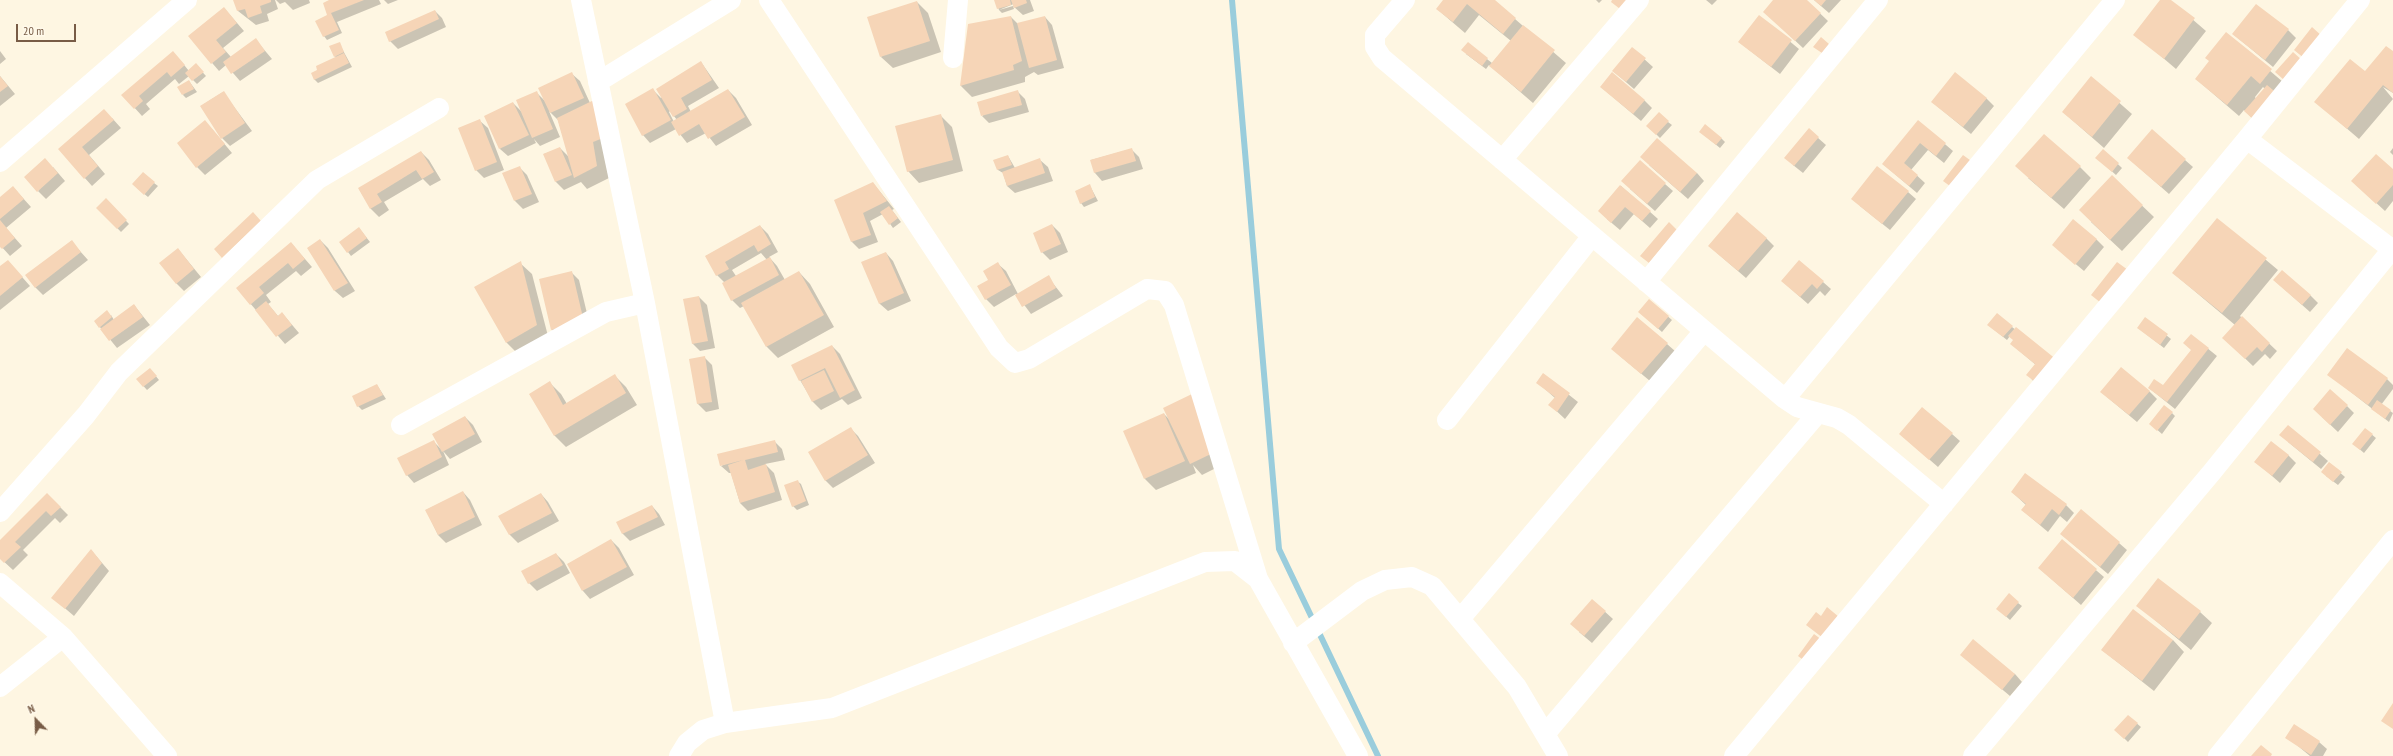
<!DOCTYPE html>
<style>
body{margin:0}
#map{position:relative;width:2393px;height:756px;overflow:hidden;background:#fef6e2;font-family:"PT Sans Narrow",sans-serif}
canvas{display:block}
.north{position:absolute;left:16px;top:700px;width:40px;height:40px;-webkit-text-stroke:3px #fff9ea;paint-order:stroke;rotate:337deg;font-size:11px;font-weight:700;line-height:16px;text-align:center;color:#785c46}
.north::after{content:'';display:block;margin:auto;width:14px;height:18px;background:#785c46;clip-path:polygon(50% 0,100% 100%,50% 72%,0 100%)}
.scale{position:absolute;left:16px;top:24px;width:60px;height:18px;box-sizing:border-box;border:2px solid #785c46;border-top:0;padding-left:5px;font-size:12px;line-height:14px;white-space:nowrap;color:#785c46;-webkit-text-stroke:3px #fff9ea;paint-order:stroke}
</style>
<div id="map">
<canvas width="2393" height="756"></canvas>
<div class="north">N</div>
<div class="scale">20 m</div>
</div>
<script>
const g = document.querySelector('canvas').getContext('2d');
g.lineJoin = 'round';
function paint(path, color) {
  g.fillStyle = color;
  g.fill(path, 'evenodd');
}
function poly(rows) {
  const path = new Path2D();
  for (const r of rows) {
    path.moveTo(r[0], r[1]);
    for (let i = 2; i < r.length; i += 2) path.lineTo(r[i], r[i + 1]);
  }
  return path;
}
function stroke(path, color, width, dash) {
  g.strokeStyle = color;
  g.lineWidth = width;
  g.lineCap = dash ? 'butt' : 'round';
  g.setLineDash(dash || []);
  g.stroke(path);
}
const shadow = poly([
 [234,0,275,0,278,9,267,14,269,21,256,25,238,11],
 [276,0,309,0,310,3,293,10,285,2,280,4],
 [331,0,379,0,381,4,337,22,342,33,327,40,324,36,329,15],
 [384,0,398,0,388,4],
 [995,0,1030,0,1034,11,1023,15,1013,6,1016,3,999,10],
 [1444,0,1493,0,1566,63,1533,103,1489,65,1486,69,1466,54,1468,44,1492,63,1511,41,1479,15,1465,33,1437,9],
 [1596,0,1602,0,1599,3],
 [1706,0,1717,0,1712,5],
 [1775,0,1806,0,1828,21,1803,48,1772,19],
 [1814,0,1841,0,1829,13],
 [2161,0,2170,0,2206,31,2176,69,2135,34],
 [917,2,928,13,941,52,893,68,881,57],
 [1013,6,1014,9,1002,13,999,10],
 [224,8,244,31,223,48,231,57,256,40,272,59,240,81,226,65,219,71,189,36],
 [435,11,442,18,446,27,398,49,390,41],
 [1759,16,1799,49,1780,74,1739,42],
 [1011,17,1018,24,1045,17,1052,25,1064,68,1038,75,1034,72,1025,77,1025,82,972,97,961,86,969,25],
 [2288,30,2296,38,2273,67,2233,34],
 [2227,34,2283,82,2253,119,2244,110,2239,116,2196,79,2210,61],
 [2263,87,2265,89,2256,99,2255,97],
 [339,43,352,67,318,83,314,79,336,58,335,56],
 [1632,48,1653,67,1634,89,1613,71],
 [0,51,6,59,0,64],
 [2393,53,2393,93,2383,87,2393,99,2359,139,2316,102,2372,78],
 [180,60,189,71,196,65,206,76,197,84,189,76,179,84,175,79,146,104,150,109,142,116,123,95],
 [701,62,719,88,688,106,691,112,728,90,736,98,752,125,716,146,706,133,687,143,676,129,650,143,643,135,653,90,661,98],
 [670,111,677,120,674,122,669,112],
 [572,74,580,81,590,103,593,101,609,178,587,189,581,182,564,190,556,182,544,154,560,148,569,157,558,120,549,111,560,137,540,146,534,139,536,143,508,156,500,149,513,103,521,111,537,93,545,101],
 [0,76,15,94,0,106],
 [2091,78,2132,114,2104,148,2063,112],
 [189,81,197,92,186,98,183,95],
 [1601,87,1644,100,1652,108,1641,121],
 [1017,91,1025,99,1029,112,989,123,982,116],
 [223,92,252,131,230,146,222,138,201,106],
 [1986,98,1994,106,1971,134,1932,102],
 [940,115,952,127,963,171,919,183,908,171],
 [112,118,121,128,89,155,105,174,92,186,59,149],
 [480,121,488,128,504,170,484,178,476,170],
 [1918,121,1953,151,1944,163,1928,150,1911,170,1925,183,1917,193,1883,164],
 [1668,122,1672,125,1660,138,1648,126],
 [212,129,232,153,205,175,197,167],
 [1809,130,1826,145,1803,173,1793,165],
 [1704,135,1721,138,1725,142,1720,148],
 [2393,148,2393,155,2390,152],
 [1131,149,1139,157,1143,169,1102,181,1095,173,1091,160],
 [2103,150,2122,168,2116,175,2100,161],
 [421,152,429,160,441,180,430,186,423,179,384,202,389,210,379,217,371,209,359,189],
 [1008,156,1015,168,1040,160,1048,167,1053,181,1015,193,1007,186,1003,173,998,170,995,161],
 [2185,160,2193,167,2169,194,2136,165],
 [1649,165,1697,173,1704,181,1688,199],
 [53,167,65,181,46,199,38,191],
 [519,167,527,175,539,202,523,209,515,201,503,174],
 [2080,167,2091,178,2064,209,2028,178],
 [2393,171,2393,201,2385,211,2360,188],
 [2112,177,2154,217,2122,251,2091,222],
 [154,183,158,186,148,197,137,188],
 [873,183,894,209,892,210,901,222,893,228,883,214,870,221,878,242,859,249,851,241],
 [1665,184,1673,191,1655,211,1630,189],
 [1090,186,1098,201,1084,207,1081,203],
 [1621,186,1658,219,1650,228,1634,214,1620,230,1607,219],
 [13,187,31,207,6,228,22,246,10,256,0,245,0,198],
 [1908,192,1916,199,1890,230,1860,206],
 [106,200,129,224,121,232,98,208],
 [2217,219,2278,270,2240,316,2277,351,2270,359,2265,354,2253,366,2231,345,2235,325,2173,273],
 [1052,225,1060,233,1068,252,1050,260,1042,252],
 [760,226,768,234,778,252,769,257,777,266,785,280,799,272,810,284,834,327,778,358,767,347,744,306,740,308,732,300,724,282,717,275,706,256],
 [761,253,767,260,736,276,732,270],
 [359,228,370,242,351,256,348,252],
 [1766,238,1774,246,1746,278,1717,253],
 [2096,239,2104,247,2084,271,2053,245],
 [320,240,328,248,355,291,343,298,335,291,308,248],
 [71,241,88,260,43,295,35,287],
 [291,243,312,267,301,276,296,271,266,295,271,302,268,304,278,316,282,313,299,333,285,344,237,288],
 [178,249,201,277,184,291,176,283],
 [886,253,893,261,911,301,888,311,880,304,863,263],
 [8,261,30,286,0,310,0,267],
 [520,263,532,274,548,336,518,354,507,343,476,287],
 [998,264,1006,271,1018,294,1048,277,1063,296,1031,314,1016,294,994,307,986,299,989,280],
 [571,272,579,280,591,330,560,337,552,330],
 [2274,280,2310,295,2318,303,2310,312],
 [1782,281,1823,282,1831,289,1825,296,1820,291,1808,304],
 [699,297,707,305,715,348,700,351,692,343],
 [1650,301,1672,320,1662,332,1643,315],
 [134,305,150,325,117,348,95,321,111,315,114,320],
 [2146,319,2171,339,2164,348,2142,331],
 [2012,327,2056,361,2035,383,2028,375,2036,365,2011,344,2014,340,2010,336,2007,340,1992,328],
 [2191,335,2217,356,2175,409,2149,388,2163,387,2192,350],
 [1667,344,1675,351,1650,381,1620,356],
 [832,346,840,354,862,398,848,405,842,399,821,410,813,402,800,380],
 [704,357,712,365,719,409,706,412,698,404],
 [150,369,159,380,147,390,138,380],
 [2328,374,2387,379,2393,385,2393,389,2381,405,2393,413,2389,422],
 [1544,375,1578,402,1565,419,1550,405,1555,398,1538,383],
 [615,376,626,387,637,405,566,447,554,435,550,383,561,394,567,404],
 [377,385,386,399,362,410,358,406],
 [2149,391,2157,399,2137,422,2101,392],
 [2347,406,2354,413,2338,432,2322,417],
 [2172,413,2175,416,2162,434,2154,427],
 [1164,414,1170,420,1226,463,1202,475,1193,465,1196,473,1156,490,1145,479],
 [465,417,473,425,482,442,450,459,443,451,449,465,414,483,407,475,433,441,440,448],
 [2288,426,2328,461,2321,469,2288,442],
 [850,428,858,436,875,463,833,488,825,480],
 [2365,429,2376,438,2364,453,2357,447],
 [1900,434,1952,434,1960,441,1938,467],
 [774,441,782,449,785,460,765,464,774,473,782,500,748,511,740,503,731,473,729,473,721,466],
 [2288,455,2296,463,2280,483,2256,462],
 [2329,463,2345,477,2338,485,2326,476],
 [797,481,801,484,809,505,797,510,793,506],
 [463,492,470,500,482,525,446,543,438,535,426,510],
 [2012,492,2066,505,2074,513,2067,522,2060,516,2048,532,2022,510,2026,505],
 [47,494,68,515,60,523,55,518,23,550,28,555,13,570,0,558,0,541],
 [541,494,548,502,559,521,518,543,510,535,500,516],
 [652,506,659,514,665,525,630,541,622,533],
 [2081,510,2127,550,2108,574,2061,534],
 [611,540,619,548,634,575,590,599,583,591,568,564],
 [2062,541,2104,577,2081,605,2039,568],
 [91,550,109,571,74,616,53,598],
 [556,554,564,562,570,573,537,591,529,583],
 [1592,600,1613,619,1592,643,1579,632],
 [2018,603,2022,606,2010,620,2001,612],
 [2138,606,2200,612,2212,623,2191,650],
 [2173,640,2184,652,2154,691,2102,650],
 [1961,655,2015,674,2022,682,2010,696],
 [2128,716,2141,727,2128,742,2116,730],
 [2287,737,2319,742,2327,749,2323,756,2310,756]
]);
const stream = poly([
 [1232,0,1279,549,1378,756]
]);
const building = poly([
 [233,0,271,0,271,2,260,6,262,13,248,18,245,9,237,11],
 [329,0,364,0,331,13,339,30,323,37,315,21,327,15,323,3],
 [994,0,1010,0,1011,5,997,9],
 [1011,0,1026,0,1027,3,1014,8],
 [1443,0,1495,0,1516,18,1503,34,1467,4,1453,22,1436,9],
 [1612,0,1634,0,1624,12,1611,2],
 [1773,0,1807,0,1821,13,1795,41,1763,12],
 [1814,0,1826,0,1821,6],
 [2160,0,2171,0,2195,18,2164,59,2133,35],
 [917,1,930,41,880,57,867,17],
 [2256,4,2289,29,2265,60,2232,34],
 [224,7,237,23,216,40,226,52,211,64,188,36],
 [435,10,439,19,389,42,385,32],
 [1759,15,1792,40,1771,67,1738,42],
 [1011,16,1022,61,1013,65,1014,70,960,86,968,24],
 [1045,16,1057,60,1029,68,1017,23],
 [1523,25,1555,50,1521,92,1489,66],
 [2312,27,2323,37,2305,59,2294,50],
 [2226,32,2272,69,2260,84,2251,76,2227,105,2195,79,2209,61,2205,58],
 [1821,37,1829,44,1822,53,1813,47],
 [256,38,265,51,231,74,223,62],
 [340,42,344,52,334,57,329,46],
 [1468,42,1488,58,1482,66,1461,50],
 [2386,46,2393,51,2393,93,2383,85,2347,129,2314,102,2350,59,2365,71],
 [1632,47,1646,58,1626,82,1612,71],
 [173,51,185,65,171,77,167,72,139,96,143,101,134,109,121,95],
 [2293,52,2303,61,2284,80,2275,72],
 [344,53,349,63,314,80,311,73,317,70,316,66],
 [701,61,712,80,681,98,687,109,673,117,656,89],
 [196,63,204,72,192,81,185,73],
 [572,72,584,98,550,113,538,88],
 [1612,72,1645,100,1633,114,1600,87],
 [1955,72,1987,98,1963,127,1931,102],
 [0,76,8,86,0,92],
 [2091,76,2121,101,2092,137,2062,112],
 [189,80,194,89,182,95,177,87],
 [2267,85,2279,95,2256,122,2244,111],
 [653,88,671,120,642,136,625,104],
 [728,89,745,117,708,139,699,124,679,136,671,122],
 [1018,90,1022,105,981,116,977,102],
 [224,91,245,123,221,139,200,106],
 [537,91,553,129,532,138,516,100],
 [594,100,603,138,593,142,597,166,574,178,557,118],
 [513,102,529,135,499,149,484,116],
 [104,109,114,120,82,147,98,166,84,179,58,149],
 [1659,112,1669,121,1656,135,1646,126],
 [941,114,953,160,907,172,895,126],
 [480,119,497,162,475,171,458,128],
 [205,120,225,144,196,168,177,143],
 [1918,120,1946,143,1936,156,1920,143,1904,163,1918,175,1909,186,1882,164],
 [1705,124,1722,138,1716,145,1699,132],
 [1809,128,1819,137,1794,166,1784,158],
 [2152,129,2186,159,2161,187,2127,158],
 [2044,134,2081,166,2051,198,2015,166],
 [1657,138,1697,173,1680,192,1640,157],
 [560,147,572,175,555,182,543,154],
 [1132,148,1136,161,1094,173,1090,160],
 [2103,149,2119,163,2112,172,2095,158],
 [421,151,434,172,422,179,416,170,377,194,382,202,370,209,358,188],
 [2376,154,2393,169,2393,185,2376,204,2351,181],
 [1008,155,1012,165,997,170,993,160],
 [1963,155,1974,163,1954,189,1943,181],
 [45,158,58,173,37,192,24,177],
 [1040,158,1045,173,1007,186,1002,172],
 [1640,160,1666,183,1647,204,1621,181],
 [520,166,532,194,514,201,502,173],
 [1877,166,1909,191,1882,224,1851,199],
 [143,172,155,182,144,195,132,184],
 [2112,175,2143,205,2110,240,2079,210],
 [873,182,887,201,863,213,871,235,851,242,834,200],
 [1090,184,1095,197,1080,204,1075,191],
 [1620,185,1651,211,1642,221,1625,207,1611,223,1598,211],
 [13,186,24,199,0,219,0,197],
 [106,198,127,220,117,229,96,208],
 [889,206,898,218,889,225,880,212],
 [253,212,261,221,222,258,214,249],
 [1737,212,1767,238,1738,271,1708,246],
 [2217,218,2267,258,2222,313,2172,273],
 [2073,219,2097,239,2075,265,2052,245],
 [0,220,15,238,2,249,0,247],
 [1669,222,1677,230,1649,263,1640,256],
 [1052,224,1061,244,1041,253,1033,233],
 [760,225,771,244,758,252,754,245,725,262,729,269,716,276,705,256],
 [359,227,367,238,347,253,339,242],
 [320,239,348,283,334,291,307,248],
 [72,240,81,252,35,288,25,275],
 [291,242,305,259,293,269,288,263,259,287,264,293,250,305,236,288],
 [178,248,194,269,176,284,159,263],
 [886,252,904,293,879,304,861,262],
 [770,257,779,275,731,301,722,283],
 [8,260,23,277,0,296,0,266],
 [1799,260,1824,281,1817,289,1812,284,1800,297,1781,281],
 [521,261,537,325,506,343,474,287],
 [998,262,1011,285,985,300,977,286,988,280,983,271],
 [2117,262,2128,270,2101,303,2091,295],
 [2282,270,2311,295,2302,305,2273,280],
 [572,271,584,322,551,330,539,279],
 [799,271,824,315,766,347,741,303],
 [1049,275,1056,288,1022,307,1015,295],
 [699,296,708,341,692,344,683,299],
 [1649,299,1669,316,1658,329,1638,312],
 [266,301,278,316,282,312,292,325,276,337,255,310],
 [134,304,143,317,109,341,100,329],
 [107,310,112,317,99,328,94,321],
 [1997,313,2013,326,2003,337,1987,325],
 [2242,316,2270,343,2262,352,2257,347,2245,359,2222,338],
 [1637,317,1668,343,1641,374,1611,349],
 [2145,317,2168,334,2160,345,2137,328],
 [2016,327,2057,360,2038,384,2026,375,2035,364,2010,344,2013,340,2008,336],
 [2191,334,2209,348,2167,402,2148,388,2154,379,2163,385,2191,350,2183,343],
 [832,345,855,390,840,398,825,368,799,381,791,365],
 [2347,348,2388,378,2368,405,2327,375],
 [705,356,712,402,697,404,689,359],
 [2121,367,2150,391,2129,415,2100,392],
 [150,368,157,376,143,387,136,379],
 [824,370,834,391,812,402,801,381],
 [1543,373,1570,393,1557,412,1548,405,1555,397,1536,383],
 [615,374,626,393,554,436,529,394,550,381,563,405],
 [377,384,383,395,357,407,352,396],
 [2330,389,2348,405,2330,425,2313,409],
 [1194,393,1215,452,1190,464,1163,408],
 [2377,400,2391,410,2385,419,2371,409],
 [2164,405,2173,412,2157,431,2149,424],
 [1922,407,1953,433,1929,460,1899,434],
 [1164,413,1185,461,1144,479,1123,431],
 [465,416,475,434,442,452,432,434],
 [2288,425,2321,452,2313,462,2279,435],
 [851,427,868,455,825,481,808,452],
 [2365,428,2373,434,2360,450,2352,444],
 [434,440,442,457,406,476,397,458],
 [775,440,778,452,745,460,748,470,766,464,775,492,740,503,728,465,743,460,720,466,717,454],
 [2271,441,2289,455,2272,476,2254,462],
 [2329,462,2342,472,2333,482,2321,472],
 [2025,473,2067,504,2059,515,2052,509,2040,525,2021,510,2026,504,2011,492],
 [798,480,806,501,792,507,784,485],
 [463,491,475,517,438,535,425,510],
 [47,493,61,507,51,516,46,511,15,542,21,547,4,563,0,559,0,540],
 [541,493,552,513,509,535,498,516],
 [652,505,658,517,622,534,616,522],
 [2081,509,2120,542,2100,567,2060,534],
 [611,539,627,567,582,591,567,564],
 [2062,539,2097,569,2073,598,2038,568],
 [91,549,102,563,65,609,51,598],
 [556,553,563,565,528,584,521,571],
 [2158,578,2201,611,2179,639,2136,606],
 [2009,593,2019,602,2006,617,1996,609],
 [1592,599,1606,611,1584,636,1570,624],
 [1827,607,1839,617,1823,638,1806,625,1816,612,1821,616],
 [2133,609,2173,640,2142,681,2101,650],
 [1814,634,1822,640,1806,662,1798,656],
 [1973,639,2015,674,2002,690,1960,655],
 [2393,703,2393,729,2381,721],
 [2128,715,2138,723,2124,739,2114,730],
 [2294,724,2320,741,2311,755,2285,738],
 [2261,745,2272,754,2271,756,2251,756]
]);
const minor = poly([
 [581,0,645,303,725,723],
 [769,0,999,348,1015,363,1029,359,1147,289,1165,291,1174,305,1258,579],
 [1405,0,1375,35,1375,47,1382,58,1785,399,1797,407,1837,418,1849,425,1944,504],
 [953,58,958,0],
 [598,82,731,0],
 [2247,139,2393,250],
 [1502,160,1639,0],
 [0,162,187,0],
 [1646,282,1878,0],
 [1785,399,2115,0],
 [1447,420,1592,236],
 [401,425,606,312,645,303],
 [0,512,86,415,119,372,317,180,439,108],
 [0,583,63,637,167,756],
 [1460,619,1704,331],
 [1293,643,1362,591,1385,580,1412,577,1432,586,1517,687,1558,756],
 [0,687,63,637],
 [1546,733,1818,413],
 [679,756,687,743,703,730,725,723,832,708,1205,562,1235,561,1258,579,1358,756],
 [1734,756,2247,139,2360,0],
 [1973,756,2212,472,2393,248],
 [2218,756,2393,540]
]);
paint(shadow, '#0003');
stroke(stream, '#9acddc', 6);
paint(building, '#f6d5b7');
stroke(minor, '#fff', 20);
</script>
